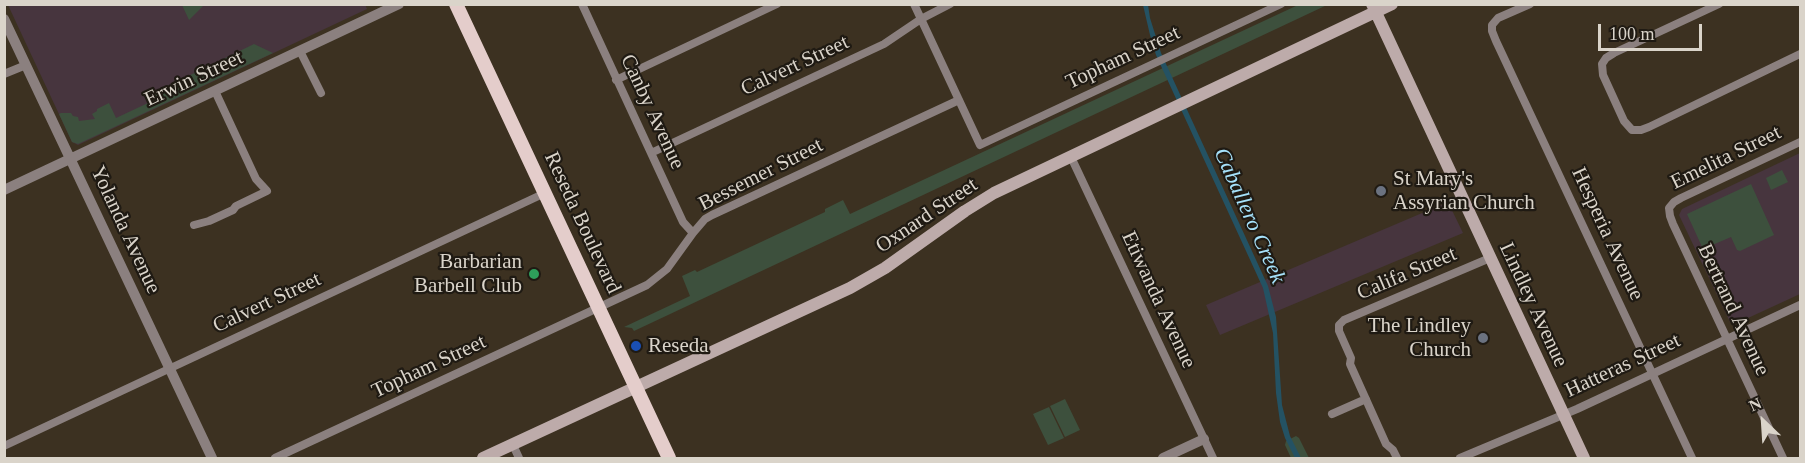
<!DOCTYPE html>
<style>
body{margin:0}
#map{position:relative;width:1805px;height:463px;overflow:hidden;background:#3c3121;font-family:"Times New Roman",serif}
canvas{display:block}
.frame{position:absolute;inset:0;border:6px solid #dad4ca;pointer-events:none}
.north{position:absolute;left:1733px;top:391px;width:60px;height:60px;-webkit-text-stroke:4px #1f1a13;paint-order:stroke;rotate:335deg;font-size:16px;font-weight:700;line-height:24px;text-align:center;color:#dad4ca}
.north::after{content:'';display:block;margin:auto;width:21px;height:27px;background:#dad4ca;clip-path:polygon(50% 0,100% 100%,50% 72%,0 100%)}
.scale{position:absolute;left:1598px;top:24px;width:104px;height:27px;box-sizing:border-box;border:3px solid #dad4ca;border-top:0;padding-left:8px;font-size:18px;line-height:21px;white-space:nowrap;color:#dad4ca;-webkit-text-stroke:4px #1f1a13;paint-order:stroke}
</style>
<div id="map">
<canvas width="1805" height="463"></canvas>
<div class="frame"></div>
<div class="north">N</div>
<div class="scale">100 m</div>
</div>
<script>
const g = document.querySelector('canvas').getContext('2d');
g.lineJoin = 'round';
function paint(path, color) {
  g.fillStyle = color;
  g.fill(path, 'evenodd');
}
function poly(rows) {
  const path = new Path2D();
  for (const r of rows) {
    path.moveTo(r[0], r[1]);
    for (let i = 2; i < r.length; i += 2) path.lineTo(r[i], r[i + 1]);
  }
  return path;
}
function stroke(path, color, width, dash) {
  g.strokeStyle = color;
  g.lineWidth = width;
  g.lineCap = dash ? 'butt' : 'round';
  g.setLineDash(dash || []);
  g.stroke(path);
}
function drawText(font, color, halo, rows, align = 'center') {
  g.font = font + ' "Times New Roman",serif';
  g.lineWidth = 4.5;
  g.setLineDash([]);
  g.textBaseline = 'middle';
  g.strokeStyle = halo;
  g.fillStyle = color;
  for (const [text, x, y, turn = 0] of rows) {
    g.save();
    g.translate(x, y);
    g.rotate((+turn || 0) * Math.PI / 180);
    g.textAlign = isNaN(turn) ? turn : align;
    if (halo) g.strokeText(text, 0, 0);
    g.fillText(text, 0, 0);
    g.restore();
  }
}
const education = poly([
 [365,4,367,9,78,145,72,142,8,5],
 [1800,153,1800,294,1735,324,1730,322,1679,215,1682,209],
 [1448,202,1463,233,1220,335,1206,305]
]);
const green = poly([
 [182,5,204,5,189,20],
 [1298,5,1327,5,634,331,632,328,624,327,690,296,682,276,695,270,697,272,825,212,825,209,843,200,850,214],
 [254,44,273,53,78,144,72,142,59,114,61,113,71,113,73,116,78,117,79,121,95,119,92,114,97,111,97,109,109,103,116,118,148,103,145,97],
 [1782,170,1788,182,1771,190,1766,178],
 [1751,184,1774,235,1740,251,1737,250,1731,237,1703,249,1687,214],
 [1065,399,1080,430,1065,437,1050,406],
 [1049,407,1064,438,1048,445,1033,414],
 [1296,436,1299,438,1309,458,1291,458,1285,445,1286,441]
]);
const water = poly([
 [1143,5,1148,5,1150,18,1161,53,1268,286,1276,317,1282,405,1290,436,1301,458,1295,458,1285,438,1280,422,1276,393,1273,333,1263,288,1156,55,1150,35]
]);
const minor = poly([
 [582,4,683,222,693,233],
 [914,4,980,145,1281,4],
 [1530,4,1498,18,1492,25,1492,31,1496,41,1692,458],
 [1719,4,1614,53,1606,58,1602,64,1603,75,1624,121,1632,130,1641,130,1649,127,1800,54],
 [300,51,321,93],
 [4,74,26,65],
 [616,80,777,4],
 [651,153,884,44,921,19,950,4],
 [1071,157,1213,458],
 [194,225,209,221,233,210,236,206,267,191,256,179,215,91],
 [1332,414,1366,399],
 [513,445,519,458],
 [4,446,545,193],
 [275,458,647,285,667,269,693,233,705,219,712,215,959,100],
 [1397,458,1393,450,1386,444,1350,364,1351,358,1339,331,1339,325,1344,320,1490,258],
 [1460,458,1577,409,1800,305],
 [1783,458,1673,224,1670,216,1669,208,1674,202,1681,198,1800,142]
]);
const tertiary = poly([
 [4,19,212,458],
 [4,190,399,4],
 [1163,458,1204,439]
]);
const secondary = poly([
 [1372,4,1584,458],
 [483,458,850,288,885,268,965,211,994,193,1392,4]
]);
const primary = poly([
 [456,4,669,458]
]);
const markers = [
 [1381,191,6,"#6b7280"],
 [534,274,6,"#2e9e5b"],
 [1483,338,6,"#6b7280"],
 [636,346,6,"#1a4fb4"]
];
const streetNames = [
 ["Topham Street",1123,58,-25],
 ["Calvert Street",795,66,-25],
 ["Erwin Street",194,79,-25],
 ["Canby Avenue",652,112,65],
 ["Emelita Street",1726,158,-26],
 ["Bessemer Street",761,175,-27],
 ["Oxnard Street",927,216,-34],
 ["Reseda Boulevard",582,223,65],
 ["Yolanda Avenue",125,230,65],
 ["Hesperia Avenue",1607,234,65],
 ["Califa Street",1407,274,-23],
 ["Etiwanda Avenue",1158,300,65],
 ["Calvert Street",267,303,-25],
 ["Lindley Avenue",1533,305,65],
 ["Bertrand Avenue",1733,310,65],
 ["Hatteras Street",1623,366,-25],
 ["Topham Street",429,367,-25]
];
const poiNames = [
 ["St Mary's",1393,179],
 ["Assyrian Church",1393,203],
 ["Barbarian",522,262,"right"],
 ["Barbell Club",522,286,"right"],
 ["The Lindley",1471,326,"right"],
 ["Church",1471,350,"right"],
 ["Reseda",648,346]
];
const waterNames = [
 ["Caballero Creek",1249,216,66]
];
paint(education, '#47353e');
paint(green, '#3d503d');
paint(water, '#245263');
stroke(minor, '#8b807f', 8);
stroke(tertiary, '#8b807f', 10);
stroke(secondary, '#bdabaa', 12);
stroke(primary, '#e4cdcb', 14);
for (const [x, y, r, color] of markers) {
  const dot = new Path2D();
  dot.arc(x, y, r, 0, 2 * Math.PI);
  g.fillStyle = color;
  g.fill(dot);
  stroke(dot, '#1f1a13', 2);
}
drawText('21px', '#dad4ca', '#1f1a13', streetNames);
drawText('21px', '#dad4ca', '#1f1a13', poiNames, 'left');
drawText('italic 22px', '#a6e2fb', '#1f1a13', waterNames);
</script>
